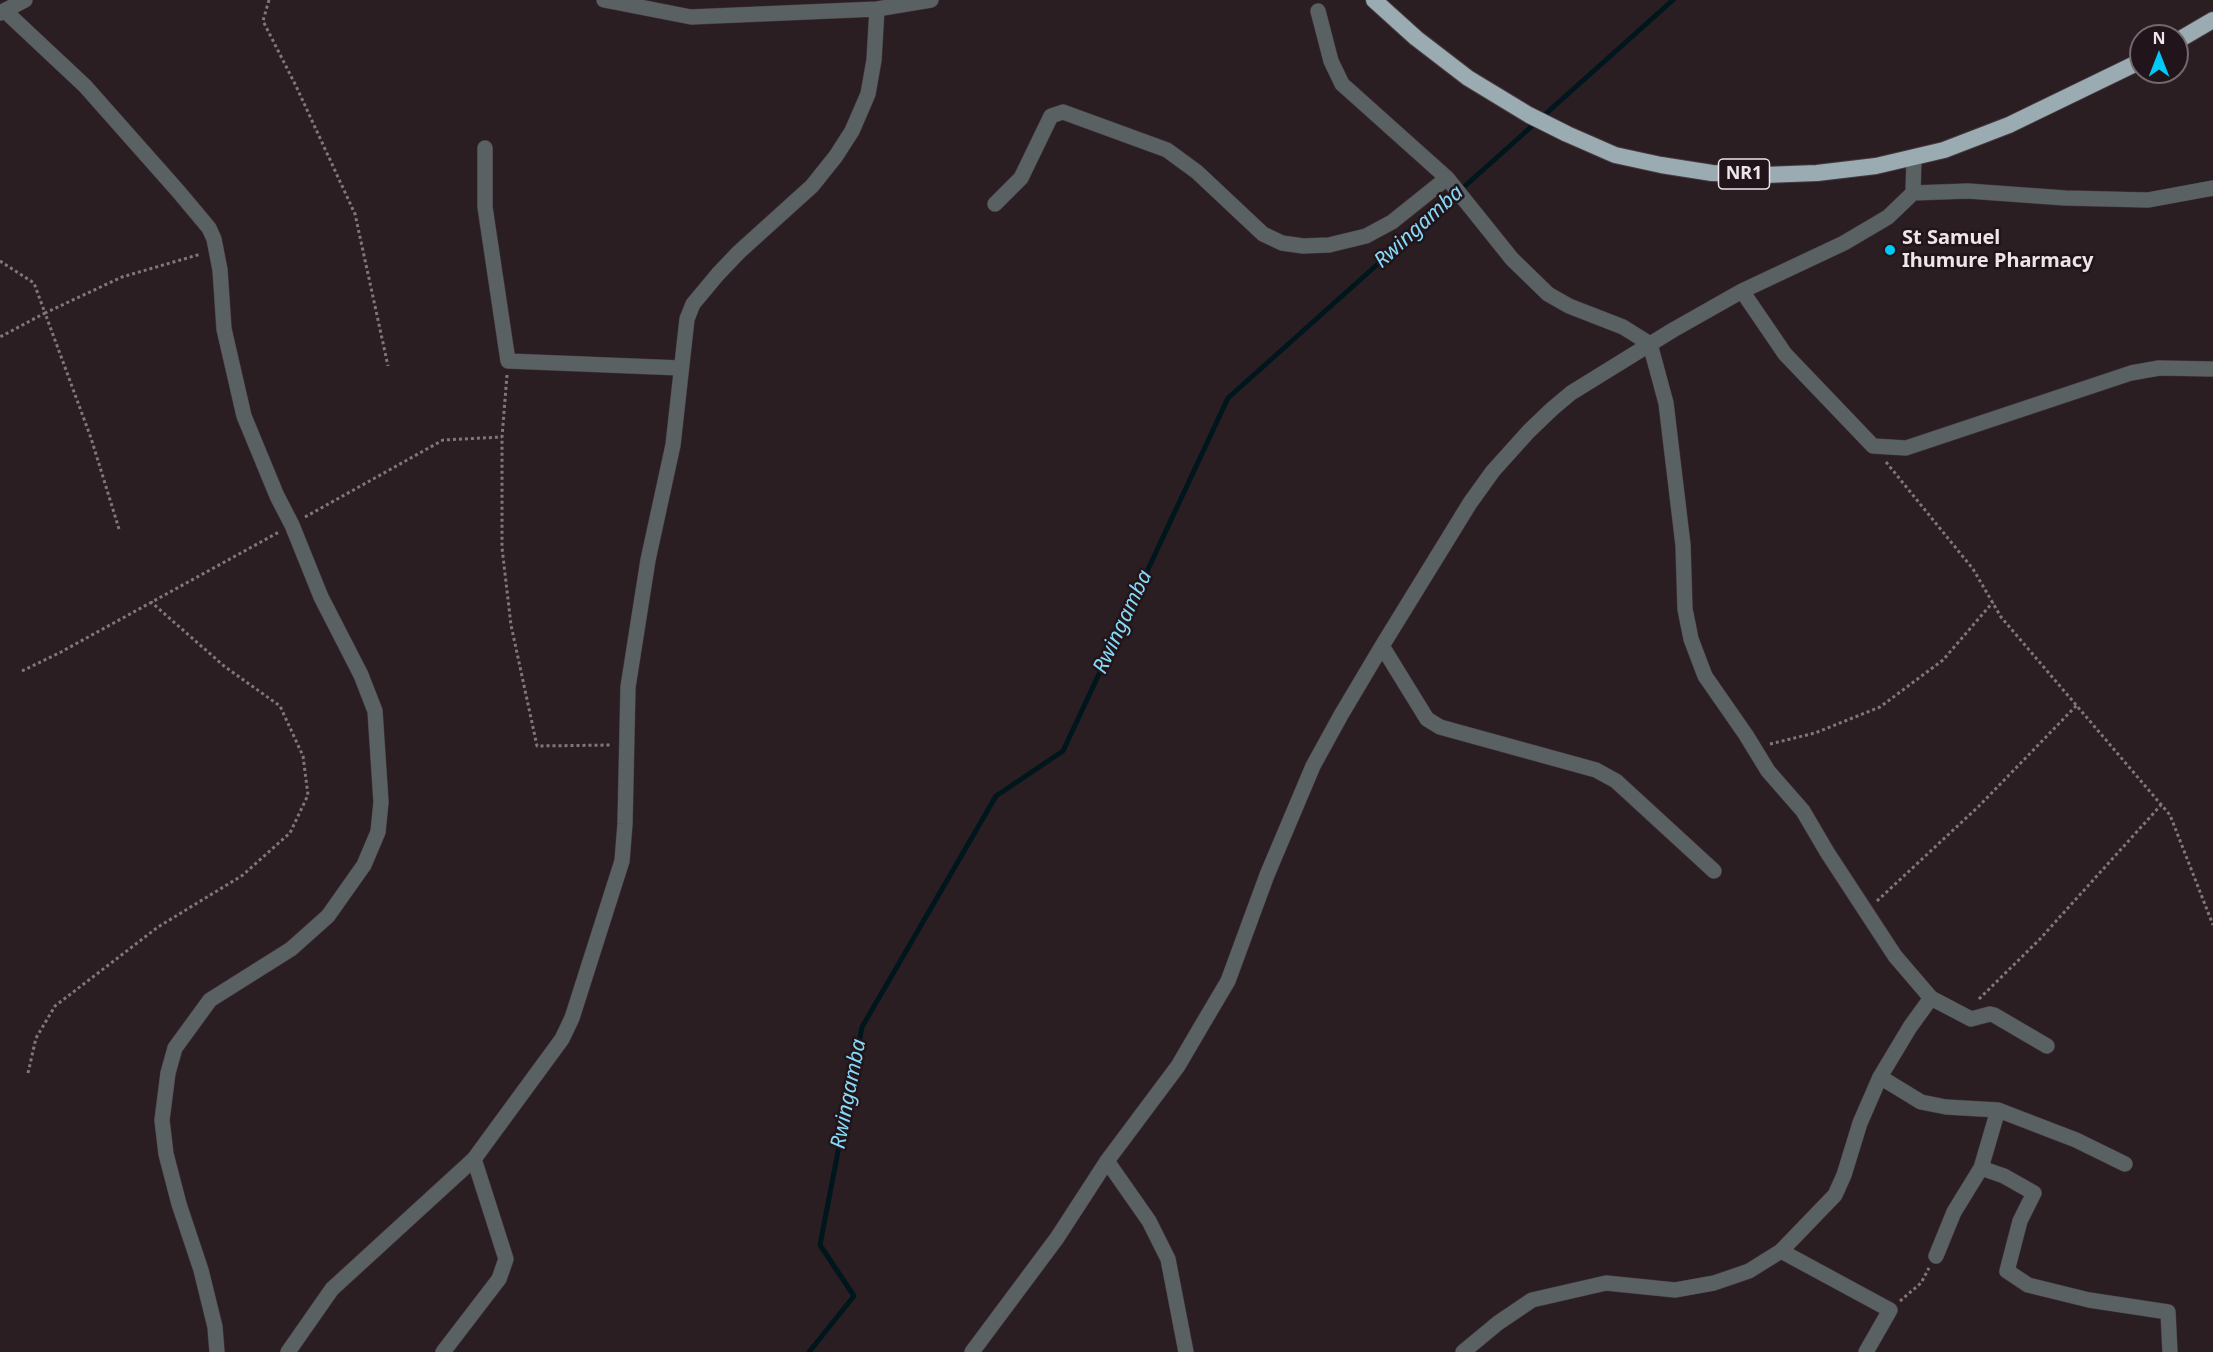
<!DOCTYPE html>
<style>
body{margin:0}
#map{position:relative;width:2213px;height:1352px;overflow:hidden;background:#2b1e23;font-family:"Noto Sans",sans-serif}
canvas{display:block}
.north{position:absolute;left:2129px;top:24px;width:60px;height:60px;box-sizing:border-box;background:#21141a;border:2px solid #73686c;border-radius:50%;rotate:0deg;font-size:16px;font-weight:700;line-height:24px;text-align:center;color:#eee5e8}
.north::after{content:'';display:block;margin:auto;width:21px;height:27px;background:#00cbf8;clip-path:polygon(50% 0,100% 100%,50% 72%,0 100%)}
</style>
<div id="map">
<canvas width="2213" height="1352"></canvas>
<div class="north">N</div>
</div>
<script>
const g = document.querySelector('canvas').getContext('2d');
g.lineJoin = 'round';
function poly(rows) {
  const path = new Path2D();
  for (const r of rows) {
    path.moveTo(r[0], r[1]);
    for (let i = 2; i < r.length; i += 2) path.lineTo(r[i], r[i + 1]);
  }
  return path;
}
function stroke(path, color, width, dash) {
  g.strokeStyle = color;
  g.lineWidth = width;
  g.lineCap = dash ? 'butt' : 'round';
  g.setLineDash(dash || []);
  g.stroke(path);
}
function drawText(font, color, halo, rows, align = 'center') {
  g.font = font + ' "Noto Sans",sans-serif';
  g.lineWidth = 5;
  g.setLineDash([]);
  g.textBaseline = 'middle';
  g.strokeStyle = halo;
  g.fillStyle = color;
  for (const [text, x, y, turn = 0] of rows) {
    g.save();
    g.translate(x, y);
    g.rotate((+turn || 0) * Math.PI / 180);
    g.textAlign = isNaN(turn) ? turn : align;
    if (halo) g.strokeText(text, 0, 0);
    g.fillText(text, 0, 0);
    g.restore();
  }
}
const stream = poly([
 [809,1352,854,1296,820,1245,862,1027,996,796,1063,751,1228,398,1673,0]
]);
const path = poly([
 [269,0,263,21,296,86,355,214,388,366],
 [0,261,34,283,45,313,0,337],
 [507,375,502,437,502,548,511,625,537,746,612,745],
 [1886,462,1973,569,2001,617,2170,815,2213,925],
 [305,517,443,440,502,437],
 [119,529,91,438,45,313,122,277,201,254],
 [22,671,61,652,279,532],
 [1770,744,1815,733,1880,707,1943,660,1993,602],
 [1877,901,1979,806,2077,705],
 [1979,999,2039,940,2161,805],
 [28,1073,36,1038,55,1006,158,927,243,875,290,833,308,795,303,756,280,706,224,666,151,602],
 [1900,1301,1921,1283,1929,1268]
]);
const minor = poly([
 [604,0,691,17,877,9,931,0],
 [5,11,85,86,178,191,209,228,214,239,220,270,224,329,244,416,277,496,292,525,321,597,361,675,375,711,381,802,378,832,364,865,328,916,291,949,210,1000,175,1048,168,1073,162,1120,166,1154,179,1204,201,1270,215,1327,217,1352],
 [1318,11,1331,61,1342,84,1447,178,1512,259,1548,294,1569,306,1623,327,1650,344,1666,403,1683,545,1685,609,1691,639,1705,676,1746,735,1768,771,1803,811,1827,852,1895,956,1931,998,1971,1019,1990,1014,1994,1015,2047,1046],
 [0,13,25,0],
 [485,148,485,207,508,361,681,368],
 [1913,193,1968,191,2065,198,2148,200,2213,188],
 [995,204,1021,178,1051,116,1063,112,1167,150,1197,172,1263,234,1282,243,1303,246,1329,245,1366,236,1392,222,1447,178],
 [1742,291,1785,354,1873,446,1906,448,2131,373,2159,368,2213,369],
 [1382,646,1427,719,1440,727,1596,770,1616,781,1714,871],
 [1880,1077,1921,1102,1946,1107,1998,1110,2076,1140,2125,1164],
 [1998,1110,1981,1168,2004,1176,2034,1193,2020,1221,2007,1271,2028,1285,2089,1300,2168,1312,2170,1352],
 [1107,1161,1149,1221,1168,1259,1186,1352],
 [1781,1251,1890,1310,1866,1352],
 [1936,1256,1954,1212,1981,1168],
 [288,1352,332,1289,474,1159,562,1039,572,1018,622,861,625,824,628,687,648,560,673,445,687,319,693,304,718,274,739,252,812,186,836,156,852,131,868,94,874,60,877,9],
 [443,1352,499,1279,506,1259,474,1159],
 [972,1352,1057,1238,1107,1161,1178,1066,1202,1025,1228,981,1267,875,1313,766,1341,715,1382,646,1470,503,1493,471,1529,431,1552,409,1571,393,1673,330,1742,291,1844,243,1888,217,1913,193,1914,157],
 [1463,1352,1498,1323,1532,1300,1606,1283,1675,1290,1714,1283,1749,1271,1781,1251,1835,1195,1844,1175,1860,1123,1880,1077,1910,1027,1931,998]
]);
const trunk = poly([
 [1374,0,1416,38,1468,78,1529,115,1567,134,1615,155,1661,165,1712,173,1764,175,1817,173,1876,166,1944,150,2009,125,2141,61],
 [2177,41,2213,20]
]);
const markers = [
 [1890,250,6,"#00cbf8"]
];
const shields = [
 [1744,174,51]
];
const shieldNames = [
 ["NR1",1744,174]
];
const poiNames = [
 ["St Samuel",1902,238],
 ["Ihumure Pharmacy",1902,261]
];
const waterNames = [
 ["Rwingamba",1419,227,-42],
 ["Rwingamba",1123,622,-65],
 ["Rwingamba",849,1094,-79]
];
stroke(stream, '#00161d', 5);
stroke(minor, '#463a3f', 16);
stroke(trunk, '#463a3f', 18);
stroke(path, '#81767a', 3, [3, 3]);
stroke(minor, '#596163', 15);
stroke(trunk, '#9aacb2', 16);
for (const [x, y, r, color] of markers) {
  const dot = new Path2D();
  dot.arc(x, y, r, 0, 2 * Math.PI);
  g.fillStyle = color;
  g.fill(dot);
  stroke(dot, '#21141a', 2);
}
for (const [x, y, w] of shields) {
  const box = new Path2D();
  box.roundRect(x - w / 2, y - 15, w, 30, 4.5);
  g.fillStyle = '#21141a';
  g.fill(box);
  stroke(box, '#eee5e8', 1.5);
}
drawText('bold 18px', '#eee5e8', null, shieldNames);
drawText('bold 20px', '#eee5e8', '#21141a', poiNames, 'left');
drawText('italic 21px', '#85daf7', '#21141a', waterNames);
</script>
